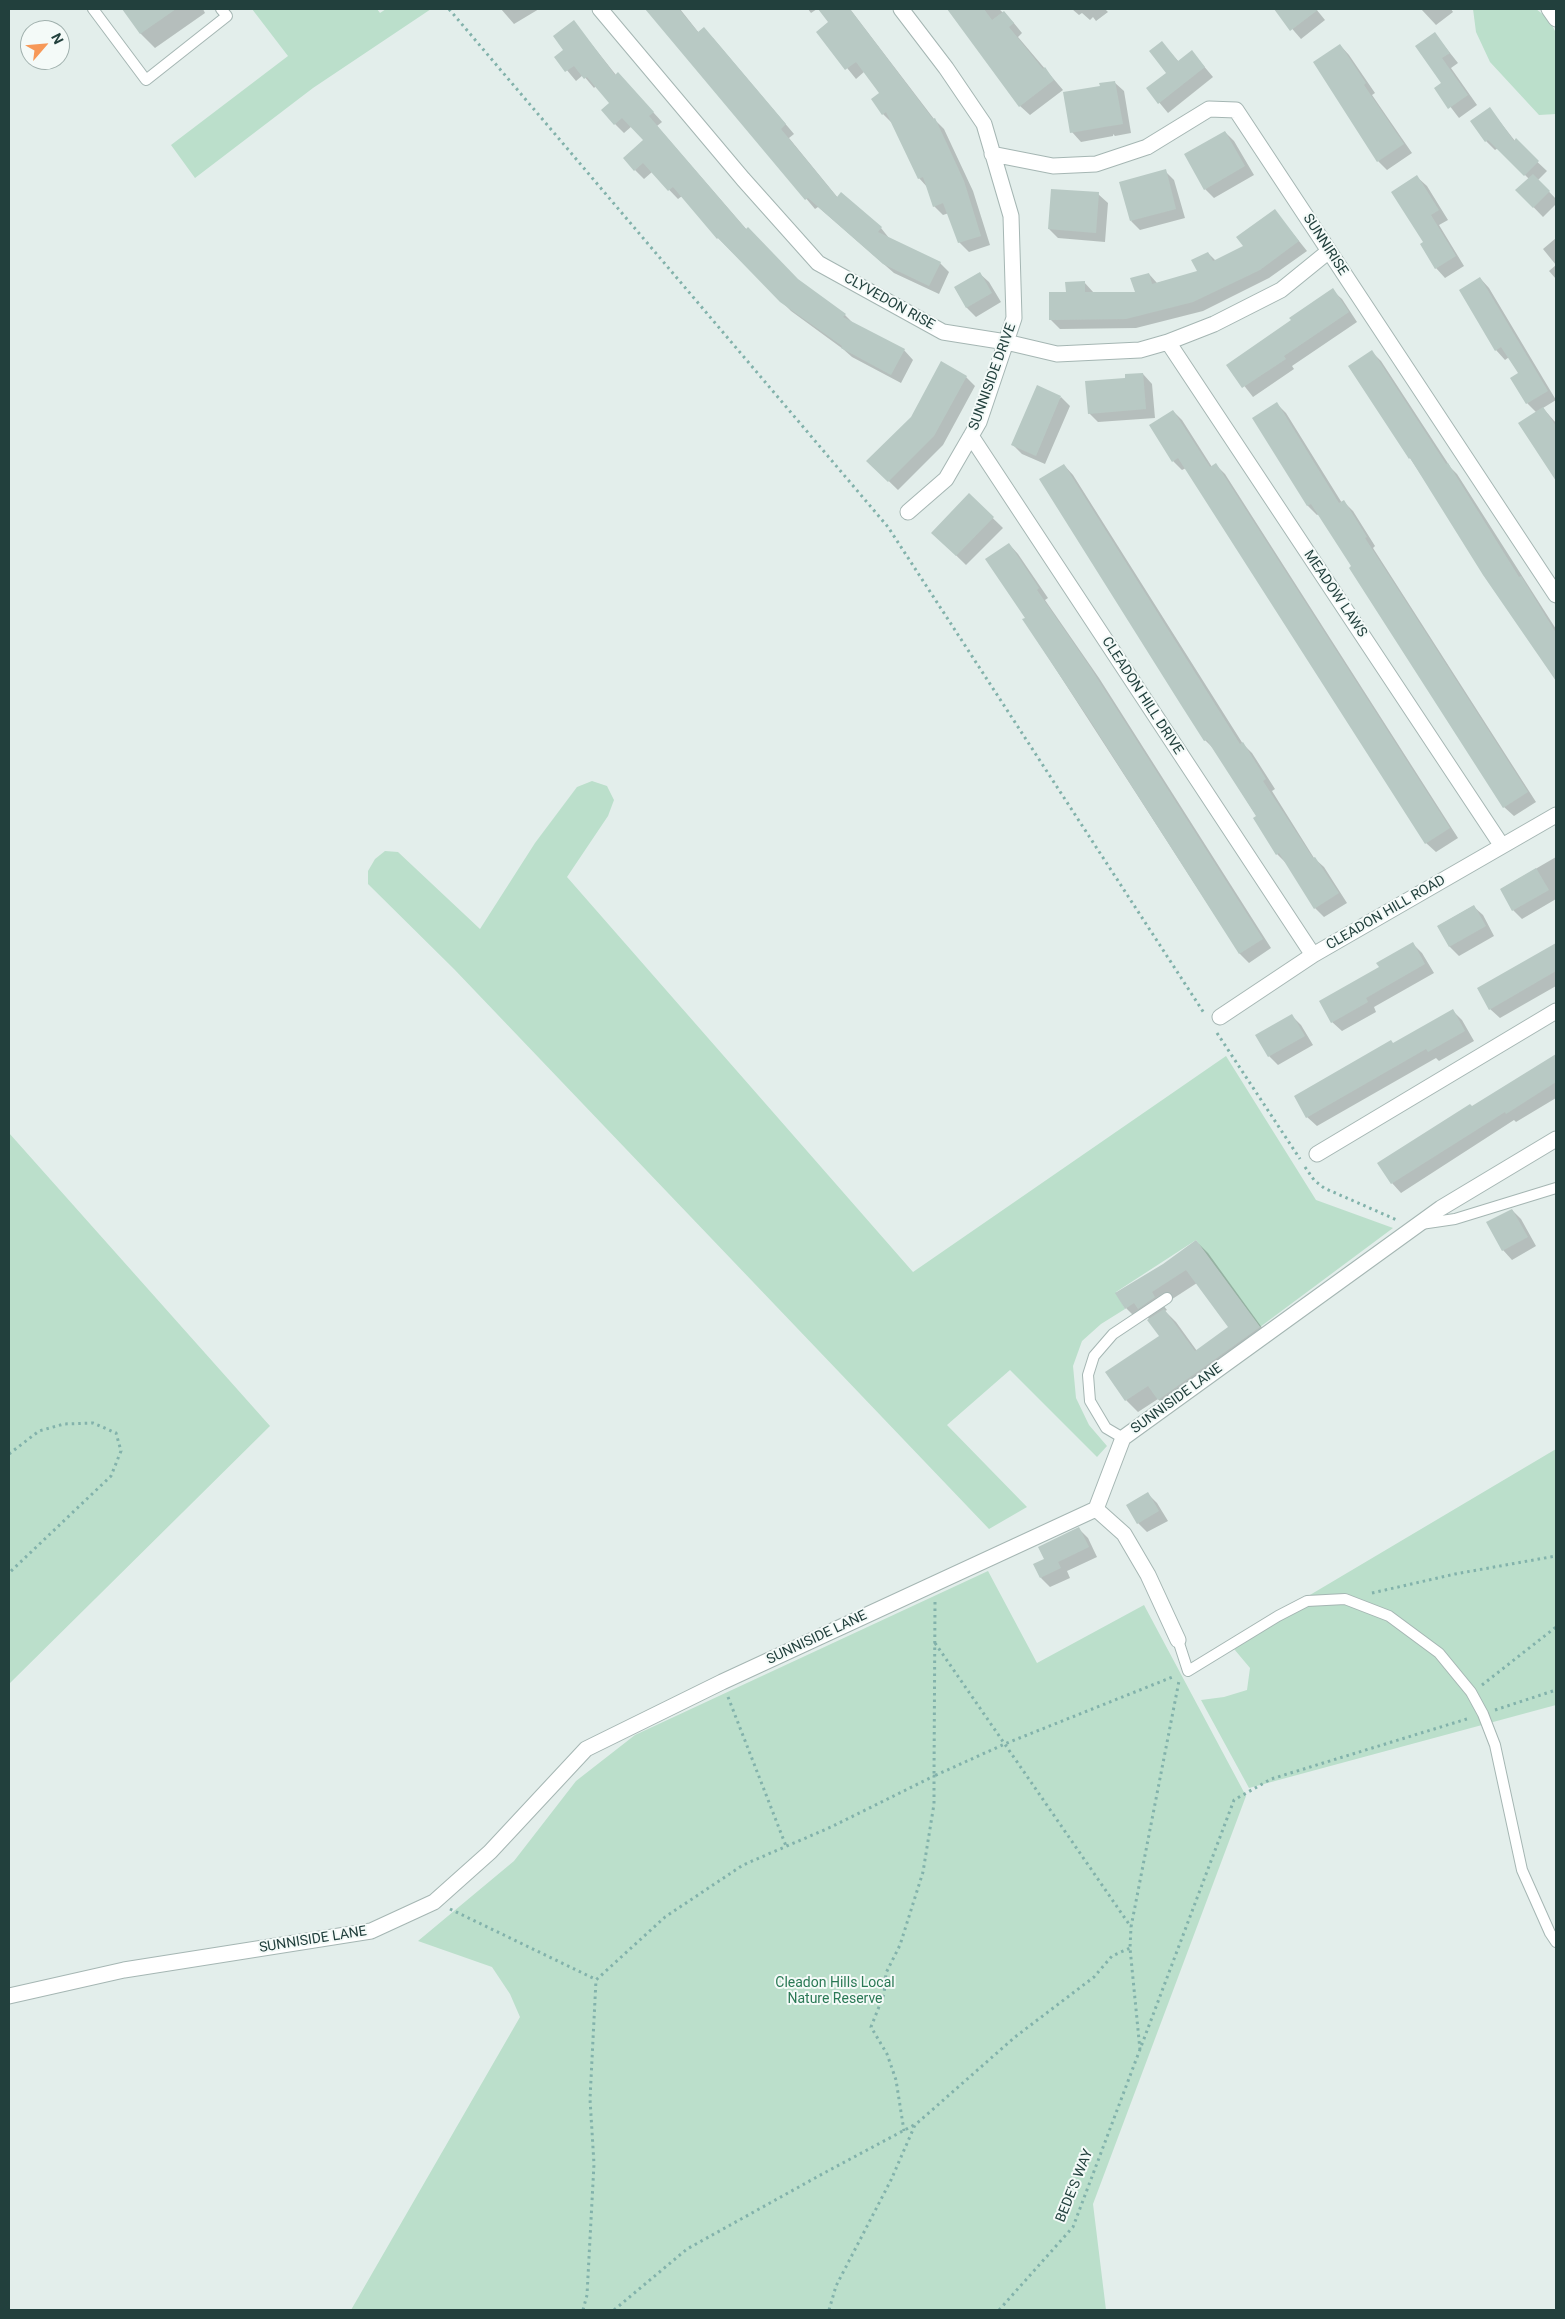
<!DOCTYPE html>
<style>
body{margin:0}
#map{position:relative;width:1565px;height:2319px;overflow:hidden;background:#e3eeeb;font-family:Roboto,sans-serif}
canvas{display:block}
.frame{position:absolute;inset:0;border:10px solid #22403d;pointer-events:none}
.north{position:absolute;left:20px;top:20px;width:50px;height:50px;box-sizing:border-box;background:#f4faf8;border:1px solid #a0b0ad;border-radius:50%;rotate:63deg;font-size:14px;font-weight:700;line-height:20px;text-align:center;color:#22403d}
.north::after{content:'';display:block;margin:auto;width:18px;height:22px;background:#f79858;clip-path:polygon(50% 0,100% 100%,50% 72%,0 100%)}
</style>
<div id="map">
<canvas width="1565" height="2319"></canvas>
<div class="frame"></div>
<div class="north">N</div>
</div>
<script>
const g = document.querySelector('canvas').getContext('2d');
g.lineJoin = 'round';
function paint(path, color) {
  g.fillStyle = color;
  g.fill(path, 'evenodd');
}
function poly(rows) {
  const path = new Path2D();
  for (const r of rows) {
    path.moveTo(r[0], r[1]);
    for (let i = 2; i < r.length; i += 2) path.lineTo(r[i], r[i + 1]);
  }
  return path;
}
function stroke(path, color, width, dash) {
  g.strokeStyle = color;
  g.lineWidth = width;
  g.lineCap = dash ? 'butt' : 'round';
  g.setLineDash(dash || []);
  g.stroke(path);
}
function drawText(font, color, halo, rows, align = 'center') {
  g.font = font + ' Roboto,sans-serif';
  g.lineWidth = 4;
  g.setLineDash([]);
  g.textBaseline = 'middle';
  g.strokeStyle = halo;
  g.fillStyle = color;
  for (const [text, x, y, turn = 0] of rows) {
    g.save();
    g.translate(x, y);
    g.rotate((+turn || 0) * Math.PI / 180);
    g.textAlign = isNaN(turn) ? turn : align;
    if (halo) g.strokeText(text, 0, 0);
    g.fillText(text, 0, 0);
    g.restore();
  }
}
const green = poly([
 [252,9,377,9,380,13,386,9,431,9,313,88,195,178,171,145,288,56],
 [1473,9,1536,9,1549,19,1556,33,1556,114,1539,115,1490,62,1476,32],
 [592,781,607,786,614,800,608,816,567,877,913,1272,1226,1056,1316,1200,1393,1228,1260,1327,1196,1240,1116,1292,1125,1309,1101,1324,1082,1341,1073,1366,1076,1398,1089,1425,1107,1446,1097,1457,1010,1370,947,1425,1027,1507,989,1529,454,969,368,884,368,871,375,859,385,851,398,852,480,929,535,843,577,787],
 [9,1133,270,1426,9,1684],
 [1556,1449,1556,1705,1249,1788,1201,1700,1224,1697,1247,1690,1250,1668,1229,1643],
 [988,1571,1037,1663,1144,1605,1246,1796,1093,2204,1106,2310,351,2310,520,2017,510,1994,492,1967,418,1941,514,1861,576,1781,635,1735]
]);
const shadow = poly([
 [123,9,203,9,205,13,155,48,141,34],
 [501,9,539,9,514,24],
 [647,9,680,9,699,33,713,38,794,134,789,138,838,198,881,228,889,238,940,263,949,272,939,294,894,273,818,207,815,209],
 [808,9,817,9,811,13],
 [820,9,850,9,934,119,944,129,973,191,990,245,969,252,959,242,949,213,943,215,934,206,928,188,919,178,892,123,883,114,881,93,865,71,856,79,818,32,830,23],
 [949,9,999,9,1013,22,1022,33,1018,37,1063,90,1030,115,1020,106],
 [1072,9,1105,9,1108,12,1096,21,1093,17,1090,20,1082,13,1079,15],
 [1275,9,1316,9,1325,20,1301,39],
 [1421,9,1451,9,1453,12,1436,25],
 [574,22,616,75,627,83,662,122,657,126,747,230,798,281,845,315,854,324,904,350,913,360,901,383,852,357,843,349,791,311,718,238,682,196,678,199,652,172,644,179,635,170,645,140,632,126,624,133,615,124,611,103,596,86,594,88,583,75,576,81,556,57,565,50],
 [1435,34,1458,63,1451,68,1477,105,1459,118,1436,88,1443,83],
 [1162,43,1179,62,1192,52,1213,77,1168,113,1148,89,1167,73],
 [1340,45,1349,55,1375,93,1372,95,1412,153,1387,170,1378,161],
 [1114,82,1124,91,1131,133,1115,136,1113,134,1113,136,1081,142,1072,132,1101,87],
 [1490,109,1515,141,1547,171,1538,180,1556,199,1556,204,1543,217,1517,190,1529,179,1498,148,1495,150,1486,141],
 [1225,132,1234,141,1254,175,1214,198,1205,189],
 [1165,171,1174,180,1185,218,1140,230,1131,221],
 [1417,177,1427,186,1448,220,1439,225,1464,266,1445,278,1436,268,1421,244,1425,242],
 [1098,194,1108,203,1105,242,1058,238,1049,229],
 [1275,211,1307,251,1269,278,1203,311,1136,328,1060,329,1050,319,1067,293,1084,282,1094,293,1136,293,1149,274,1157,283,1198,272,1208,253,1216,261,1245,246],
 [1556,238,1556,279,1549,271,1556,265,1543,249],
 [979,273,989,282,1001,302,976,317,967,308,955,288],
 [1480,278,1489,288,1556,400,1543,408,1556,423,1556,478,1520,424,1537,413,1527,403,1520,373,1509,357,1505,360,1496,350],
 [1332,290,1342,299,1357,322,1292,366,1294,369,1253,397,1228,365,1293,321],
 [1372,352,1381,361,1451,468,1457,474,1556,629,1556,680,1410,458],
 [1143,374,1152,384,1155,418,1098,422,1089,413,1127,379],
 [966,377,975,386,943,445,898,490,868,461],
 [1061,397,1070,406,1045,464,1022,454,1013,445],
 [1277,404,1286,413,1342,503,1343,501,1353,511,1375,546,1373,548,1536,802,1514,816,1504,807,1351,568,1353,567,1319,514,1317,515,1308,506,1254,418],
 [1173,411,1182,420,1212,467,1216,465,1225,474,1458,838,1436,852,1426,843,1186,468,1182,470,1173,461],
 [1064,465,1073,475,1243,744,1252,753,1275,789,1272,791,1314,858,1324,867,1347,903,1324,917,1315,908,1287,864,1277,854,1257,817,1214,749,1205,740],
 [969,495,1003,528,966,565,933,533],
 [1009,544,1018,554,1048,598,1045,600,1099,678,1271,948,1249,963,1240,954,1024,620,1027,618],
 [1556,857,1556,899,1522,919,1513,910,1501,889],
 [1473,906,1483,915,1494,936,1459,956,1450,947,1438,926],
 [1413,944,1422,953,1434,973,1374,1007,1376,1012,1342,1031,1332,1022,1321,1002,1380,968],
 [1556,944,1556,986,1500,1018,1490,1009,1479,988],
 [1453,1011,1462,1020,1474,1041,1439,1061,1436,1058,1317,1126,1307,1117,1296,1097],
 [1292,1016,1301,1025,1313,1045,1278,1065,1269,1056],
 [1556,1055,1556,1098,1516,1122,1514,1120,1401,1193,1392,1183,1472,1107],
 [1512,1210,1521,1219,1536,1246,1512,1260,1503,1250],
 [1196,1241,1208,1253,1271,1340,1171,1412,1158,1399,1138,1412,1126,1400,1161,1336,1146,1315,1138,1320,1126,1308,1164,1265],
 [1197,1283,1230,1327,1197,1351,1176,1322,1165,1311,1167,1310,1163,1305],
 [1148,1494,1157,1503,1168,1521,1147,1532,1138,1523],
 [1079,1529,1088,1538,1097,1557,1067,1571,1070,1578,1050,1587,1041,1578,1045,1560]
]);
const building = poly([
 [122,9,176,9,140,34],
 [645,9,679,9,698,32,704,27,786,124,781,129,837,197,841,192,882,227,878,232,941,262,929,286,883,264,808,198,805,200],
 [818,9,850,9,933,119,935,118,964,181,981,236,958,243,943,203,933,207,923,177,918,179,886,112,882,115,871,99,879,93,856,62,845,70,816,32,828,22],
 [947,9,984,9,992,20,1004,11,1014,23,1009,27,1043,69,1045,67,1054,80,1019,107],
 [1274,9,1319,9,1290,31],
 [574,20,615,75,618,72,654,112,649,116,746,229,748,227,798,279,846,314,843,317,905,349,891,375,841,348,842,346,780,302,718,238,717,239,673,187,668,191,643,163,634,171,623,158,643,140,622,118,614,125,601,110,609,103,587,77,584,79,574,66,565,72,554,57,563,50,553,36],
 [1435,32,1450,53,1442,58,1468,95,1448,109,1434,88,1441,83,1415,46],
 [1162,41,1178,61,1192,50,1205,67,1158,104,1146,88,1166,73,1149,51],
 [1340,44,1366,83,1364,85,1404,144,1377,162,1313,62],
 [1115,81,1123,124,1104,127,1104,125,1104,127,1070,133,1063,92,1100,86,1099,83],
 [1490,107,1514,141,1516,138,1539,161,1524,176,1488,140,1485,142,1470,121],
 [1225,131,1245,166,1204,190,1184,154],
 [1166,169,1176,209,1130,221,1119,182],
 [1533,174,1550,191,1533,208,1515,190],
 [1417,175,1439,210,1431,215,1456,256,1435,269,1420,244,1423,242,1391,192],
 [1051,189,1099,192,1096,233,1048,229],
 [1275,209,1299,241,1260,270,1193,302,1126,319,1049,320,1049,292,1066,292,1065,282,1085,281,1085,292,1135,292,1130,278,1149,273,1152,284,1197,271,1191,260,1208,252,1213,261,1243,246,1236,237],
 [980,272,992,293,966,308,954,287],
 [1480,277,1548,391,1526,404,1510,378,1518,373,1501,347,1495,351,1459,290],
 [1333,288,1349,312,1284,356,1286,359,1242,388,1226,365,1291,320,1289,318],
 [1372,350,1446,464,1448,463,1519,577,1521,576,1556,633,1556,681,1483,575,1410,458,1409,459,1348,366],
 [941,361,967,376,934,436,888,482,866,461,911,417],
 [1143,373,1146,409,1088,414,1085,381,1125,378,1125,374],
 [1037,385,1061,396,1036,456,1011,445],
 [1277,402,1339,503,1344,500,1367,537,1365,538,1528,792,1503,808,1349,568,1351,566,1311,504,1307,506,1252,418],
 [1543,407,1556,426,1556,481,1518,423],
 [1173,410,1210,467,1216,463,1450,828,1425,844,1178,458,1172,462,1149,425],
 [1064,464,1240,744,1243,742,1266,779,1263,781,1313,858,1315,857,1339,893,1314,909,1279,853,1276,855,1253,818,1256,816,1207,740,1204,741,1181,705,1039,479],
 [969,493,994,517,956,556,931,533],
 [1009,543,1039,588,1037,590,1090,667,1263,939,1239,954,1089,719,1022,619,1025,618,985,559],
 [1536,868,1549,890,1512,911,1500,889],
 [1474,905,1486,926,1449,947,1437,926],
 [1413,942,1425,964,1366,998,1368,1002,1331,1023,1319,1001,1379,967,1376,963],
 [1556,943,1556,971,1489,1010,1477,988],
 [1453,1009,1465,1031,1428,1052,1426,1049,1306,1118,1294,1096,1391,1040,1393,1043],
 [1292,1014,1305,1036,1268,1057,1255,1035],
 [1556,1054,1556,1082,1506,1114,1505,1112,1391,1184,1377,1163,1470,1104,1472,1106],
 [1512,1209,1528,1237,1502,1251,1486,1222],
 [1196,1240,1260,1327,1158,1400,1148,1386,1125,1401,1105,1372,1159,1336,1147,1320,1164,1309,1195,1351,1228,1327,1186,1270,1152,1292,1155,1297,1138,1309,1134,1303,1125,1309,1115,1293,1163,1264],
 [1148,1492,1159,1511,1137,1524,1126,1505],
 [1079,1527,1089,1547,1058,1562,1061,1568,1040,1578,1033,1564,1044,1559,1038,1547]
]);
const path = poly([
 [449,9,888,527,1204,1013],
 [1217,1033,1300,1159],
 [1305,1167,1314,1180,1324,1188,1397,1220],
 [9,1454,39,1431,64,1424,93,1423,116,1433,121,1451,111,1476,9,1573],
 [1372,1593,1455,1574,1556,1556],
 [935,1602,934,1776,1007,1743,1175,1676],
 [935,1643,1131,1927],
 [1482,1685,1556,1627],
 [728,1697,786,1846],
 [1495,1710,1556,1690],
 [450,1909,595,1979],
 [1140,2050,1130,1948,1131,1927,1179,1681],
 [583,2310,587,2295,594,2164,590,2099,596,1980,665,1917,743,1865,831,1827,934,1776,934,1804,923,1872,900,1945,886,1973,884,1994,871,2027,887,2054,896,2080,904,2131],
 [614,2310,687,2249,824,2173,914,2125],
 [829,2310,836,2286,891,2180,915,2125,1015,2037,1094,1977,1112,1956,1130,1948],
 [999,2310,1073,2227,1234,1800,1271,1779,1470,1718]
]);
const lane = poly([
 [93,9,146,80,227,16,221,9],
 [1421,1224,1455,1219,1556,1188],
 [1123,1438,1106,1428,1090,1401,1088,1375,1094,1356,1113,1334,1167,1298],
 [1178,1640,1188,1671,1278,1616,1307,1601,1345,1599,1389,1616,1439,1653,1471,1692,1483,1714,1495,1745,1522,1870,1550,1933,1556,1942]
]);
const street = poly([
 [600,9,743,179,818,263,943,332,1006,342,1057,354,1140,350,1168,342,1214,324,1281,290,1329,251],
 [901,9,946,68,984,124,1011,216,1014,318,979,422,946,479,908,512],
 [1549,9,1556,19],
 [992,154,1053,166,1096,164,1147,147,1209,109,1236,110,1556,595],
 [1168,342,1502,846],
 [971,436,1313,955],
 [1220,1017,1313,955,1556,815],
 [1317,1154,1556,1011],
 [1096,1509,1124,1534,1148,1575,1178,1640],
 [9,1996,124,1970,371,1931,434,1902,490,1852,586,1749,722,1682,1096,1509,1123,1438,1441,1208,1556,1139]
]);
const streetNames = [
 ["SUNNIRISE",1325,245,57],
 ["CLYVEDON RISE",889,302,29],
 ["SUNNISIDE DRIVE",993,377,-70],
 ["MEADOW LAWS",1335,594,56],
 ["CLEADON HILL DRIVE",1142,696,57],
 ["CLEADON HILL ROAD",1386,913,-30],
 ["SUNNISIDE LANE",1177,1399,-36],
 ["SUNNISIDE LANE",817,1638,-25],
 ["SUNNISIDE LANE",313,1940,-9],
 ["BEDE'S WAY",1075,2186,-68]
];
const parkNames = [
 ["Cleadon Hills Local",835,1983],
 ["Nature Reserve",835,1999]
];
paint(green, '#bbdfcb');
paint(shadow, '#0003');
paint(building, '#b8c9c4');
stroke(lane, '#a5b6b3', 12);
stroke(street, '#a5b6b3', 17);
stroke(path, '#82b2ab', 3, [2.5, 4]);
stroke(lane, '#fff', 10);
stroke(street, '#fff', 15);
drawText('14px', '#22403d', '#f4faf8', streetNames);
drawText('14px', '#2a7955', '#f4faf8', parkNames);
</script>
